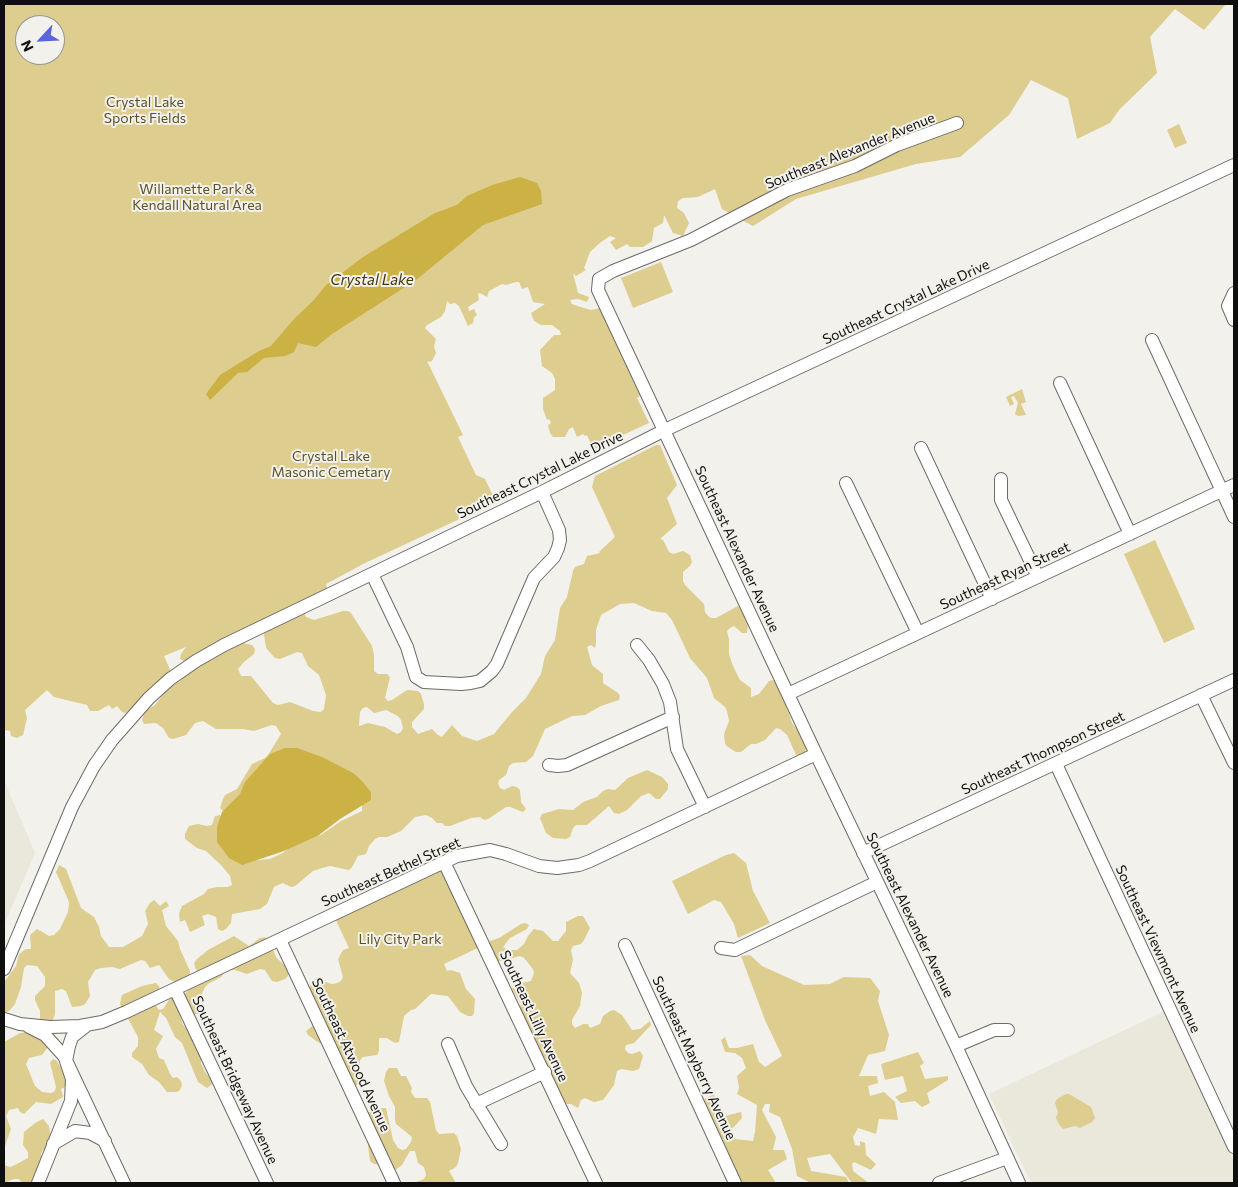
<!DOCTYPE html>
<style>
body{margin:0}
#map{position:relative;width:1238px;height:1187px;overflow:hidden;background:#f2f1ec;font-family:Commissioner,sans-serif}
canvas{display:block}
.frame{position:absolute;inset:0;border:5px solid #0f0f0d;pointer-events:none}
.north{position:absolute;left:15px;top:15px;width:50px;height:50px;box-sizing:border-box;background:#f2f1ec;border:1px solid #979793;border-radius:50%;rotate:245deg;font-size:14px;font-weight:700;line-height:20px;text-align:center;color:#0f0f0d}
.north::after{content:'';display:block;margin:auto;width:18px;height:22px;background:#5b66dd;clip-path:polygon(50% 0,100% 100%,50% 72%,0 100%)}
</style>
<div id="map">
<canvas width="1238" height="1187"></canvas>
<div class="frame"></div>
<div class="north">N</div>
</div>
<script>
const g = document.querySelector('canvas').getContext('2d');
g.lineJoin = 'round';
function paint(path, color) {
  g.fillStyle = color;
  g.fill(path, 'evenodd');
}
function poly(rows) {
  const path = new Path2D();
  for (const r of rows) {
    path.moveTo(r[0], r[1]);
    for (let i = 2; i < r.length; i += 2) path.lineTo(r[i], r[i + 1]);
  }
  return path;
}
function stroke(path, color, width, dash) {
  g.strokeStyle = color;
  g.lineWidth = width;
  g.lineCap = dash ? 'butt' : 'round';
  g.setLineDash(dash || []);
  g.stroke(path);
}
function drawText(font, color, halo, rows, align = 'center') {
  g.font = font + ' Commissioner,sans-serif';
  g.lineWidth = 4;
  g.setLineDash([]);
  g.textBaseline = 'middle';
  g.strokeStyle = halo;
  g.fillStyle = color;
  for (const [text, x, y, turn = 0] of rows) {
    g.save();
    g.translate(x, y);
    g.rotate((+turn || 0) * Math.PI / 180);
    g.textAlign = isNaN(turn) ? turn : align;
    if (halo) g.strokeText(text, 0, 0);
    g.fillText(text, 0, 0);
    g.restore();
  }
}
const built = poly([
 [4,780,35,853,4,925],
 [1163,1012,1234,1162,1234,1183,1031,1183,989,1094]
]);
const green = poly([
 [4,4,1226,4,1204,30,1175,9,1150,37,1157,73,1119,110,1110,123,1077,139,1068,98,1031,80,1009,115,960,157,916,164,796,199,753,226,722,209,715,189,698,197,683,198,678,201,677,208,684,213,689,223,683,236,673,233,664,215,663,223,654,228,652,241,643,247,630,247,627,244,616,250,610,242,616,238,610,236,601,242,590,252,584,268,586,270,576,276,573,273,578,293,589,297,587,302,578,299,570,300,572,304,584,308,591,310,601,308,643,394,637,398,649,423,599,446,600,448,594,449,592,447,587,435,585,436,583,434,577,437,573,427,569,429,565,437,553,437,550,433,548,425,551,423,549,419,547,420,543,409,543,398,555,390,555,379,552,373,542,366,540,350,554,335,561,335,560,331,552,325,541,325,534,321,531,313,545,304,533,302,528,287,522,289,519,282,516,282,506,285,502,284,489,291,487,297,480,293,478,294,479,300,468,307,469,311,474,309,477,315,474,317,473,323,468,326,459,306,455,303,450,304,447,301,445,311,441,317,427,325,425,328,436,339,434,346,436,353,432,361,430,362,427,361,463,435,458,437,476,475,485,479,496,502,365,563,326,584,329,596,304,612,306,617,314,620,343,611,348,611,351,613,372,646,374,655,374,671,378,674,387,674,390,677,385,698,388,701,392,700,407,690,418,691,421,694,424,704,424,709,412,722,412,727,418,734,432,729,438,735,442,737,452,725,462,736,477,741,494,734,512,712,526,698,541,674,545,656,555,640,560,608,567,597,573,571,575,567,584,564,587,556,600,553,599,552,615,537,592,487,595,476,656,445,660,445,677,485,667,498,677,524,660,539,663,540,669,552,673,554,683,551,690,555,692,562,690,566,683,572,683,581,685,585,704,604,705,612,708,616,711,618,716,618,738,606,745,611,748,624,747,633,742,633,734,626,730,628,727,631,729,640,729,654,733,666,740,680,751,688,751,697,759,694,769,681,774,680,778,681,792,723,795,727,802,732,806,748,805,753,797,757,787,735,780,729,776,728,765,740,756,744,751,744,741,752,736,752,728,747,725,744,724,734,729,721,727,711,725,707,714,698,707,678,690,658,672,620,666,613,652,611,634,603,620,604,601,615,596,630,596,644,595,648,591,645,587,647,592,665,603,674,603,683,618,693,620,696,619,700,601,706,585,715,572,716,545,729,533,756,526,762,513,763,509,766,506,775,499,780,498,784,500,788,504,790,512,786,517,787,520,790,521,802,526,809,523,812,510,807,506,807,488,819,484,820,480,817,471,818,450,826,445,826,442,823,437,823,432,818,426,815,415,817,401,831,387,837,379,837,375,839,369,846,366,854,358,856,352,867,349,870,330,866,322,868,313,871,295,886,291,887,283,883,278,885,274,887,267,904,260,909,232,914,231,923,226,929,222,931,218,929,216,917,208,914,202,916,205,925,190,932,185,920,180,922,179,914,182,906,204,894,208,889,217,887,228,887,232,885,230,876,221,865,206,851,197,848,185,839,185,834,189,826,198,824,207,826,212,825,215,816,220,815,256,860,270,859,283,853,298,841,309,837,321,835,341,821,362,811,362,802,251,785,224,812,220,808,223,799,225,795,237,789,252,764,265,758,268,755,281,734,276,726,272,725,254,731,243,729,216,729,203,721,195,723,186,735,173,739,169,738,163,728,156,723,144,724,142,720,145,711,155,705,170,685,180,681,186,675,188,663,180,659,181,654,186,647,164,656,171,672,126,713,122,712,117,706,112,709,109,705,98,711,90,711,87,705,54,697,47,690,25,710,27,718,23,735,17,738,11,736,10,731,4,730],
 [25,25,55,25,55,55,25,55],
 [260,632,264,634,266,648,275,658,280,659,297,652,302,653,308,666,319,675,326,695,324,709,321,712,313,711,290,702,278,705,273,703,251,676,241,676,238,669,244,662,254,654,255,649,252,645,243,643],
 [367,707,374,713,386,710,398,716,401,720,403,728,401,732,397,734,385,727,368,723,359,726,360,712,363,708],
 [1179,124,1187,143,1175,148,1167,130],
 [661,262,673,292,633,308,621,278],
 [1022,389,1026,402,1021,404,1026,415,1018,416,1015,414,1018,403,1014,396,1011,397,1014,404,1010,406,1006,397],
 [1155,540,1195,629,1164,643,1124,554],
 [647,770,662,777,668,784,668,789,660,799,656,799,649,793,641,796,627,810,619,814,614,813,609,806,587,825,576,825,573,828,570,837,566,839,553,838,546,833,540,818,542,814,559,809,573,810,583,802,597,797,603,791,608,789,615,790,628,778],
 [734,853,746,863,753,891,770,923,738,938,734,924,721,902,714,900,688,914,672,881,726,855],
 [444,862,484,945,444,964,447,971,451,970,460,973,466,989,475,999,474,1013,472,1016,468,1016,460,1012,448,996,431,994,415,1009,411,1010,404,1016,399,1042,395,1043,387,1038,379,1038,379,1051,377,1055,363,1057,360,1060,359,1068,361,1072,362,1082,358,1085,354,1085,324,1044,319,1043,308,1035,306,1031,321,1019,308,994,311,984,315,979,332,984,337,983,341,981,343,977,338,959,343,950,349,948,333,914],
 [59,865,66,869,81,908,94,917,99,927,101,936,109,947,123,947,142,936,148,924,145,911,150,903,154,900,160,906,166,901,169,906,162,910,166,926,178,941,180,949,190,971,190,981,177,983,169,979,159,965,150,968,145,961,141,960,120,969,112,967,101,968,95,970,88,982,90,996,85,1004,81,1006,72,1007,66,991,62,989,55,991,55,1014,52,1022,40,1021,40,1011,35,1000,35,996,45,986,45,977,37,966,27,965,24,968,21,987,15,1004,9,1011,4,1013,4,982,16,966,19,954,26,949,31,949,30,935,37,929,49,936,54,935,60,929,68,912,69,902,56,872],
 [578,916,583,916,590,928,584,940,581,944,573,946,571,950,573,960,570,973,579,983,582,993,580,1006,572,1020,572,1024,575,1028,583,1024,588,1024,590,1028,600,1024,603,1016,610,1011,614,1010,622,1015,632,1030,640,1029,650,1021,651,1025,634,1043,626,1045,625,1049,628,1053,632,1054,640,1051,643,1056,639,1069,633,1071,621,1069,617,1071,614,1085,603,1100,594,1102,585,1098,581,1100,578,1108,571,1104,566,1104,562,1102,547,1067,545,1058,537,1054,517,1022,521,1004,512,989,514,984,518,982,522,983,531,981,534,973,533,969,524,958,520,956,502,961,498,961,489,945,490,941,499,938,521,924,525,923,529,925,527,929,510,938,503,947,508,950,517,950,524,944,528,936,534,929,543,931,553,941,558,941,566,931,566,922],
 [234,936,249,946,260,938,265,937,271,945,276,957,286,967,288,971,288,976,285,979,277,982,272,981,265,970,260,969,247,974,235,970,226,970,221,977,208,984,205,987,199,1000,199,1014,180,1014,182,1023,201,1049,201,1063,205,1072,214,1083,207,1088,198,1082,182,1043,175,1037,166,1018,160,1012,154,1030,163,1036,156,1049,159,1058,164,1060,170,1074,173,1078,177,1077,181,1081,182,1085,180,1090,177,1092,167,1092,159,1082,149,1075,142,1064,132,1057,132,1053,138,1046,138,1037,120,1004,122,995,142,986,156,983,159,986,160,991,154,1003,159,1010,163,1009,171,997,184,995,193,985,199,975,195,967,194,963,197,959,208,950],
 [750,955,762,966,804,985,830,984,844,977,870,978,880,991,878,1001,889,1035,885,1051,868,1055,859,1076,877,1076,878,1083,868,1086,870,1096,884,1092,895,1102,898,1120,879,1119,876,1134,858,1128,853,1137,855,1145,860,1146,860,1141,865,1143,866,1155,876,1164,871,1170,854,1162,852,1164,853,1171,869,1183,852,1183,830,1154,807,1158,811,1171,846,1177,849,1183,811,1183,797,1176,792,1149,780,1117,769,1112,770,1104,765,1104,762,1110,776,1137,773,1150,784,1150,787,1159,768,1170,776,1183,742,1183,704,1099,714,1094,725,1116,741,1112,742,1118,731,1130,735,1139,753,1141,755,1132,757,1105,737,1094,739,1088,737,1076,746,1068,742,1058,735,1053,725,1052,721,1040,725,1037,729,1048,737,1048,753,1044,759,1062,765,1067,782,1056,765,1020,741,956],
 [33,1032,45,1038,48,1047,42,1055,29,1058,26,1064,35,1086,42,1092,51,1093,55,1091,56,1087,50,1063,53,1059,57,1061,64,1073,66,1082,65,1087,61,1089,63,1097,51,1104,36,1102,24,1114,20,1112,18,1108,9,1110,6,1116,11,1129,4,1149,4,1042,20,1033],
 [918,1052,924,1063,920,1066,925,1079,948,1076,948,1080,927,1093,930,1103,922,1107,915,1101,901,1103,895,1097,907,1091,903,1076,885,1080,881,1064],
 [389,1068,397,1068,401,1076,406,1076,412,1088,411,1092,415,1098,427,1098,430,1102,436,1130,439,1134,454,1133,457,1136,461,1149,458,1163,456,1167,449,1171,456,1183,414,1183,424,1179,426,1175,424,1167,418,1163,415,1151,410,1151,402,1165,394,1171,383,1165,374,1164,370,1161,367,1138,367,1114,373,1108,386,1108,393,1140,398,1148,402,1150,406,1149,411,1142,412,1137,396,1124,395,1120,395,1107,389,1096,384,1081,386,1072],
 [1066,1094,1069,1094,1091,1107,1095,1118,1092,1122,1080,1128,1075,1126,1063,1129,1059,1124,1056,1118,1058,1112,1055,1103,1057,1099],
 [43,1119,49,1126,52,1146,43,1150,41,1154,44,1162,35,1183,22,1183,19,1179,14,1179,4,1183,4,1165,10,1167,15,1165,28,1158,28,1152,23,1145,24,1132,35,1123]
]);
const water = poly([
 [520,177,537,183,541,191,542,204,483,225,416,280,332,334,316,347,298,343,294,352,285,356,264,358,247,372,238,373,210,400,206,394,220,375,259,351,271,346,294,319,313,301,326,285,363,257,435,213,457,205,467,196,492,185],
 [285,748,297,748,322,757,353,773,361,780,371,792,371,800,340,819,319,835,284,851,242,865,229,858,217,842,217,827,222,812,240,794,245,782,270,754]
]);
const minor = poly([
 [957,123,897,145,855,166,787,190,691,240,613,271,599,279,598,290,816,754,956,1046,1019,1183],
 [1234,293,1228,306,1234,320],
 [1152,340,1234,517],
 [1060,383,1130,534],
 [921,448,992,599],
 [1001,479,1001,500,1038,577],
 [846,483,918,633],
 [372,574,407,647,416,677,424,682,461,684,471,683,480,681,492,671,497,664,534,578,554,557,558,548,560,540,559,530,542,492],
 [637,645,649,660,663,684,670,702,677,749,705,807],
 [788,694,1234,485],
 [1201,695,1234,763],
 [1056,764,1234,1147],
 [549,765,558,766,567,765,673,717],
 [863,853,1234,680],
 [444,862,596,1183],
 [280,940,394,1183],
 [625,945,735,1183],
 [721,948,735,950,877,882],
 [4,969,72,807,94,766,112,740,149,698,170,679,196,661,224,645,542,492,665,430,1234,165],
 [175,989,267,1183],
 [4,1019,20,1024,50,1027,80,1026,102,1022,126,1012,457,856,490,850,506,854,539,866,557,868,579,865,590,861,816,754],
 [29,1027,45,1035,64,1056,124,1183],
 [448,1044,466,1086,501,1144],
 [956,1046,994,1030,1008,1030],
 [476,1104,545,1072],
 [53,1144,75,1131,90,1133,105,1141],
 [38,1183,71,1101,72,1079,66,1061,69,1046,72,1037,86,1026],
 [939,1183,1007,1158]
]);
const parkNames = [
 ["Crystal Lake",145,102],
 ["Sports Fields",145,118],
 ["Willamette Park &",197,189],
 ["Kendall Natural Area",197,205],
 ["Crystal Lake",331,456],
 ["Masonic Cemetary",331,472],
 ["Lily City Park",400,939]
];
const streetNames = [
 ["Southeast Alexander Avenue",850,151,-22],
 ["Southeast Crystal Lake Drive",906,302,-25],
 ["Southeast Crystal Lake Drive",540,475,-26],
 ["Southeast Alexander Avenue",737,549,65],
 ["Southeast Ryan Street",1005,576,-25],
 ["Southeast Thompson Street",1043,753,-25],
 ["Southeast Bethel Street",391,872,-24],
 ["Southeast Alexander Avenue",910,915,64],
 ["Southeast Viewmont Avenue",1158,949,65],
 ["Southeast Lilly Avenue",534,1016,65],
 ["Southeast Atwood Avenue",351,1055,65],
 ["Southeast Mayberry Avenue",694,1058,65],
 ["Southeast Bridgeway Avenue",235,1080,65]
];
const waterNames = [
 ["Crystal Lake",372,280]
];
paint(built, '#eae7db');
paint(green, '#ddcd8f');
paint(water, '#ccb144');
stroke(minor, '#6b6a66', 14);
stroke(minor, '#fff', 12);
drawText('14px', '#5d5226', '#f2f1ec', parkNames);
drawText('14px', '#0f0f0d', '#f2f1ec', streetNames);
drawText('italic 15px', '#423708', '#f2f1ec', waterNames);
</script>
